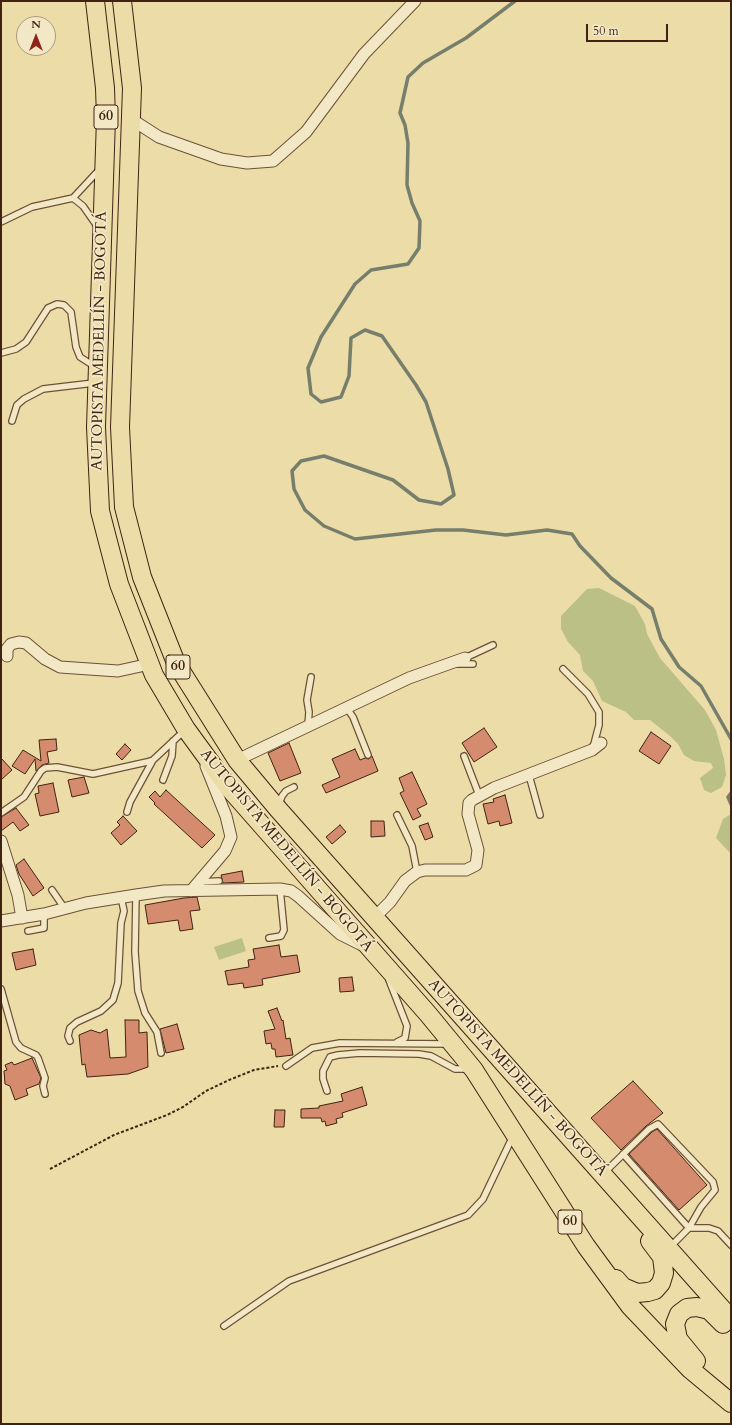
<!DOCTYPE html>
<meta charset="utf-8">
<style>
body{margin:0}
#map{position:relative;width:732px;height:1425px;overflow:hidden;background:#ecdca8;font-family:Cardo,serif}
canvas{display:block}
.frame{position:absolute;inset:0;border:2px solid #412313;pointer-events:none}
.north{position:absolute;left:16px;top:16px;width:40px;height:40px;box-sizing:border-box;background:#f3e8c6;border:1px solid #ac997e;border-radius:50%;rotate:0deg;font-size:11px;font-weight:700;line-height:16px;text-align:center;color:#412313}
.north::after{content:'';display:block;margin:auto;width:14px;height:18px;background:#8f2418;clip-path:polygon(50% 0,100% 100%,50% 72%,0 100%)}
.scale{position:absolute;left:586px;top:24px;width:82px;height:18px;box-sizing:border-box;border:2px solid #412313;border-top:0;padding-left:5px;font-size:12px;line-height:14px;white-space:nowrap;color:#412313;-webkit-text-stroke:3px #f3e8c6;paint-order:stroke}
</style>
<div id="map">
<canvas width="732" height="1425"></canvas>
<div class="frame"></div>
<div class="north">N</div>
<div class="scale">50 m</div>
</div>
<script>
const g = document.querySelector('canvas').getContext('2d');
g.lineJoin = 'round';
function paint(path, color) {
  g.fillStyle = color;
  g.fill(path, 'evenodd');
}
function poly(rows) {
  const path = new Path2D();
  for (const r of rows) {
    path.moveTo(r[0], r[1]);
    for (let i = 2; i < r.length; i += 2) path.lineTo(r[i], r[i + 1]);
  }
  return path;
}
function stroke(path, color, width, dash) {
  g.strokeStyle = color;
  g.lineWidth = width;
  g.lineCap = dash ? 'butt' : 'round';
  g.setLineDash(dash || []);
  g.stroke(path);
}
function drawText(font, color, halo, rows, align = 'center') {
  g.font = font + ' Cardo,serif';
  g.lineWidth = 3.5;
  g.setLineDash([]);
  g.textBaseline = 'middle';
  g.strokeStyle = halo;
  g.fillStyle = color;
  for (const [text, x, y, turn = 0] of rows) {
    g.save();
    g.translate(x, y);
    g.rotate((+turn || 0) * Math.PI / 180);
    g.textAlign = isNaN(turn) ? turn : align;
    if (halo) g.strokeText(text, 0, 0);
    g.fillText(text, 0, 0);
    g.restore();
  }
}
const green = poly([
 [599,588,635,606,645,624,647,634,660,658,705,710,716,730,724,759,726,775,722,787,711,793,704,790,700,778,713,768,711,763,694,761,684,755,678,744,670,736,650,720,634,720,626,712,602,701,593,681,583,671,580,655,568,642,561,629,561,616,587,589],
 [731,814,731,854,716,838,723,819],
 [242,938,246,951,219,960,214,947]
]);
const stream = poly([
 [515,1,466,38,423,63,408,77,400,113,405,125,408,143,407,185,412,203,420,221,419,248,408,264,371,270,355,284,321,337,308,368,311,394,321,402,341,397,349,376,351,338,365,330,382,336,416,385,426,402,448,469,454,495,441,504,419,500,393,480,324,456,301,461,292,471,294,489,305,510,324,526,355,539,436,530,463,530,506,535,547,530,572,534,580,546,611,578,652,609,661,639,679,667,701,686,731,739],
 [731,793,728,797,731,804]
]);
const building = poly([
 [484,728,497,747,474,762,462,743,484,728],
 [651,732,671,746,659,764,639,751,651,732],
 [56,739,57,750,47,752,49,763,42,765,36,771,35,759,25,774,12,766,23,750,41,761,39,740,56,739],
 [289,743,301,773,280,781,268,753,289,743],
 [125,744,131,750,122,760,116,754,125,744],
 [355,749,360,760,365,758,369,759,372,756,378,771,326,793,322,785,340,777,332,759,355,749],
 [1,758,12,770,1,780,1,758],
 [412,772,427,804,417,809,421,816,413,820,400,793,404,791,399,778,412,772],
 [84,777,89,793,72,797,68,780,84,777],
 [53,783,59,812,40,816,35,794,39,793,38,786,53,783],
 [166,790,215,835,202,848,154,804,155,803,149,797,155,791,160,797,166,790],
 [505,795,512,823,500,826,499,821,488,824,483,804,494,802,493,799,505,795],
 [16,808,29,825,20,831,13,822,1,831,1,817,16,808],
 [123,816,137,831,121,845,111,833,120,825,117,822,123,816],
 [371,821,384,821,385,836,371,837,371,821],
 [428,823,433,837,425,840,419,826,428,823],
 [340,825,346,832,332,844,326,837,340,825],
 [24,859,44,888,33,896,19,874,16,865,24,859],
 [242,871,244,882,223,883,221,875,242,871],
 [197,897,200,910,190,911,193,929,180,931,178,920,148,924,145,905,184,898,197,897],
 [279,945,281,957,297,955,300,972,262,979,263,985,244,988,243,983,228,985,225,971,249,967,248,960,255,959,253,949,279,945],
 [33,949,36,965,16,970,12,953,33,949],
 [352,977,354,991,340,992,339,978,352,977],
 [277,1008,282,1021,283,1020,286,1039,290,1038,293,1055,276,1057,275,1049,272,1049,271,1043,266,1044,264,1031,275,1029,268,1011,277,1008],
 [125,1020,139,1020,139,1033,147,1032,148,1067,128,1074,87,1077,85,1064,82,1065,79,1035,91,1030,100,1033,107,1029,110,1058,126,1057,125,1020],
 [177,1024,184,1049,166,1053,160,1029,177,1024],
 [32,1058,41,1078,39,1084,26,1089,28,1095,15,1100,10,1086,5,1084,4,1071,7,1070,5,1065,12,1062,14,1065,32,1058],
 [633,1081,663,1113,646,1126,621,1150,591,1118,633,1081],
 [362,1087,367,1105,342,1113,343,1117,336,1119,337,1123,326,1126,325,1121,322,1122,321,1118,301,1118,301,1109,319,1108,319,1106,343,1101,341,1094,362,1087],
 [275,1110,285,1110,284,1127,274,1127,275,1110],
 [657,1129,707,1185,679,1210,629,1154,652,1132,657,1129]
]);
const path = poly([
 [50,1169,114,1135,167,1115,183,1107,206,1091,229,1080,254,1070,278,1066]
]);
const service = poly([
 [73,198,83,206,97,226],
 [1,222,32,207,73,198,99,170],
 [1,353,16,349,26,342,48,308,57,304,64,305,71,312,76,347,80,357,94,366],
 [12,421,17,405,24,399,43,389,94,383],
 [465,658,493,645],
 [457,664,473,664],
 [563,669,588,694,599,712,599,725,593,748],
 [346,707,353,717,368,755],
 [308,725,309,712,307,700,311,677],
 [464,756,479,795],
 [529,775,540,815],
 [163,780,172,756,173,741],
 [279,805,282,796,286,791,294,787],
 [127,812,130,802,153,760],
 [1,813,24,797,41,771,45,768,57,767,93,774,147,762,153,760,184,731],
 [397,815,412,846,417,872],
 [199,882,219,881],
 [52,890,65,909],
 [136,895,135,952,138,991,145,1013,157,1032,161,1053],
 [28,931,44,928,44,914],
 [269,938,281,936,284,930,280,889],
 [389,980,407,1026,405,1038,397,1042],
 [1,989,16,1042,21,1048,36,1055,38,1058,45,1078,43,1086,45,1094],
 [70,1041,68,1036,70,1028,77,1022,101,1011,113,1000,118,983,121,923,124,911,121,897],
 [286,1066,312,1048,340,1043,449,1044],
 [327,1091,323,1079,323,1071,330,1057,338,1055,360,1053,419,1054,431,1056,455,1069,469,1069],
 [623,1154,689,1228,709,1228,718,1231,731,1245],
 [604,1173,649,1129,658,1124,713,1182,715,1190,701,1207,689,1228,670,1247],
 [224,1326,289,1281,468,1215,483,1199,513,1136]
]);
const minor = poly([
 [131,119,159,137,221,159,247,163,273,161,306,132,364,54,415,1],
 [7,656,7,649,11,644,19,642,26,643,45,659,60,667,118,671,150,664],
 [237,760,409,678,465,658],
 [1,841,18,895,22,918],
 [191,891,225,851,231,837,226,816,206,766],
 [374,918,390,902,405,881,417,872,425,870,466,870,476,865,478,850,468,814,469,803,472,800,494,788,592,750,601,743],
 [1,921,44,914,86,903,136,895,164,891,280,889,291,891,298,896,340,934,362,945]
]);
const trunk = poly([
 [95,1,105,88,106,118,96,427,100,511,119,584,154,675,186,729,229,788,428,1014,474,1070,586,1246,630,1306,690,1369,731,1403],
 [122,1,132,88,120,427,124,507,142,577,176,663,237,760,278,809,731,1319],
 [616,1279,623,1287,637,1293,648,1292,655,1290,661,1283,664,1273,662,1257,650,1241],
 [696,1361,678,1339,675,1324,679,1314,687,1308,697,1307,709,1310,723,1324]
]);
const shields = [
 [106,117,24],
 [178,667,24],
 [570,1222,24]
];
const shieldNames = [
 ["60",106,117],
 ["60",178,667],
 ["60",570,1222]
];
const streetNames = [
 ["AUTOPISTA MEDELLÍN - BOGOTÁ",100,341,-89],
 ["AUTOPISTA MEDELLÍN - BOGOTÁ",286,851,50],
 ["AUTOPISTA MEDELLÍN - BOGOTÁ",517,1078,48]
];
paint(green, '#bac086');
stroke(stream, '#767f6c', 3.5);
paint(building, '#d58b6e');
stroke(building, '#412313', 1);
stroke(service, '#6c5138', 8);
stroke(minor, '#6c5138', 13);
stroke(trunk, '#412313', 20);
stroke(path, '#412313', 2, [3, 2]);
stroke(service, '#f3e8c6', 5.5);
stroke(minor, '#f3e8c6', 11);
stroke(trunk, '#ecdca8', 18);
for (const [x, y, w] of shields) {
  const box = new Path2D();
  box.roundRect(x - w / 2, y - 12, w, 24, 3);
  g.fillStyle = '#f3e8c6';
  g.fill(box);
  stroke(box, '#412313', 1);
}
drawText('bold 14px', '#412313', null, shieldNames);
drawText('15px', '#412313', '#f3e8c6', streetNames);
</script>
